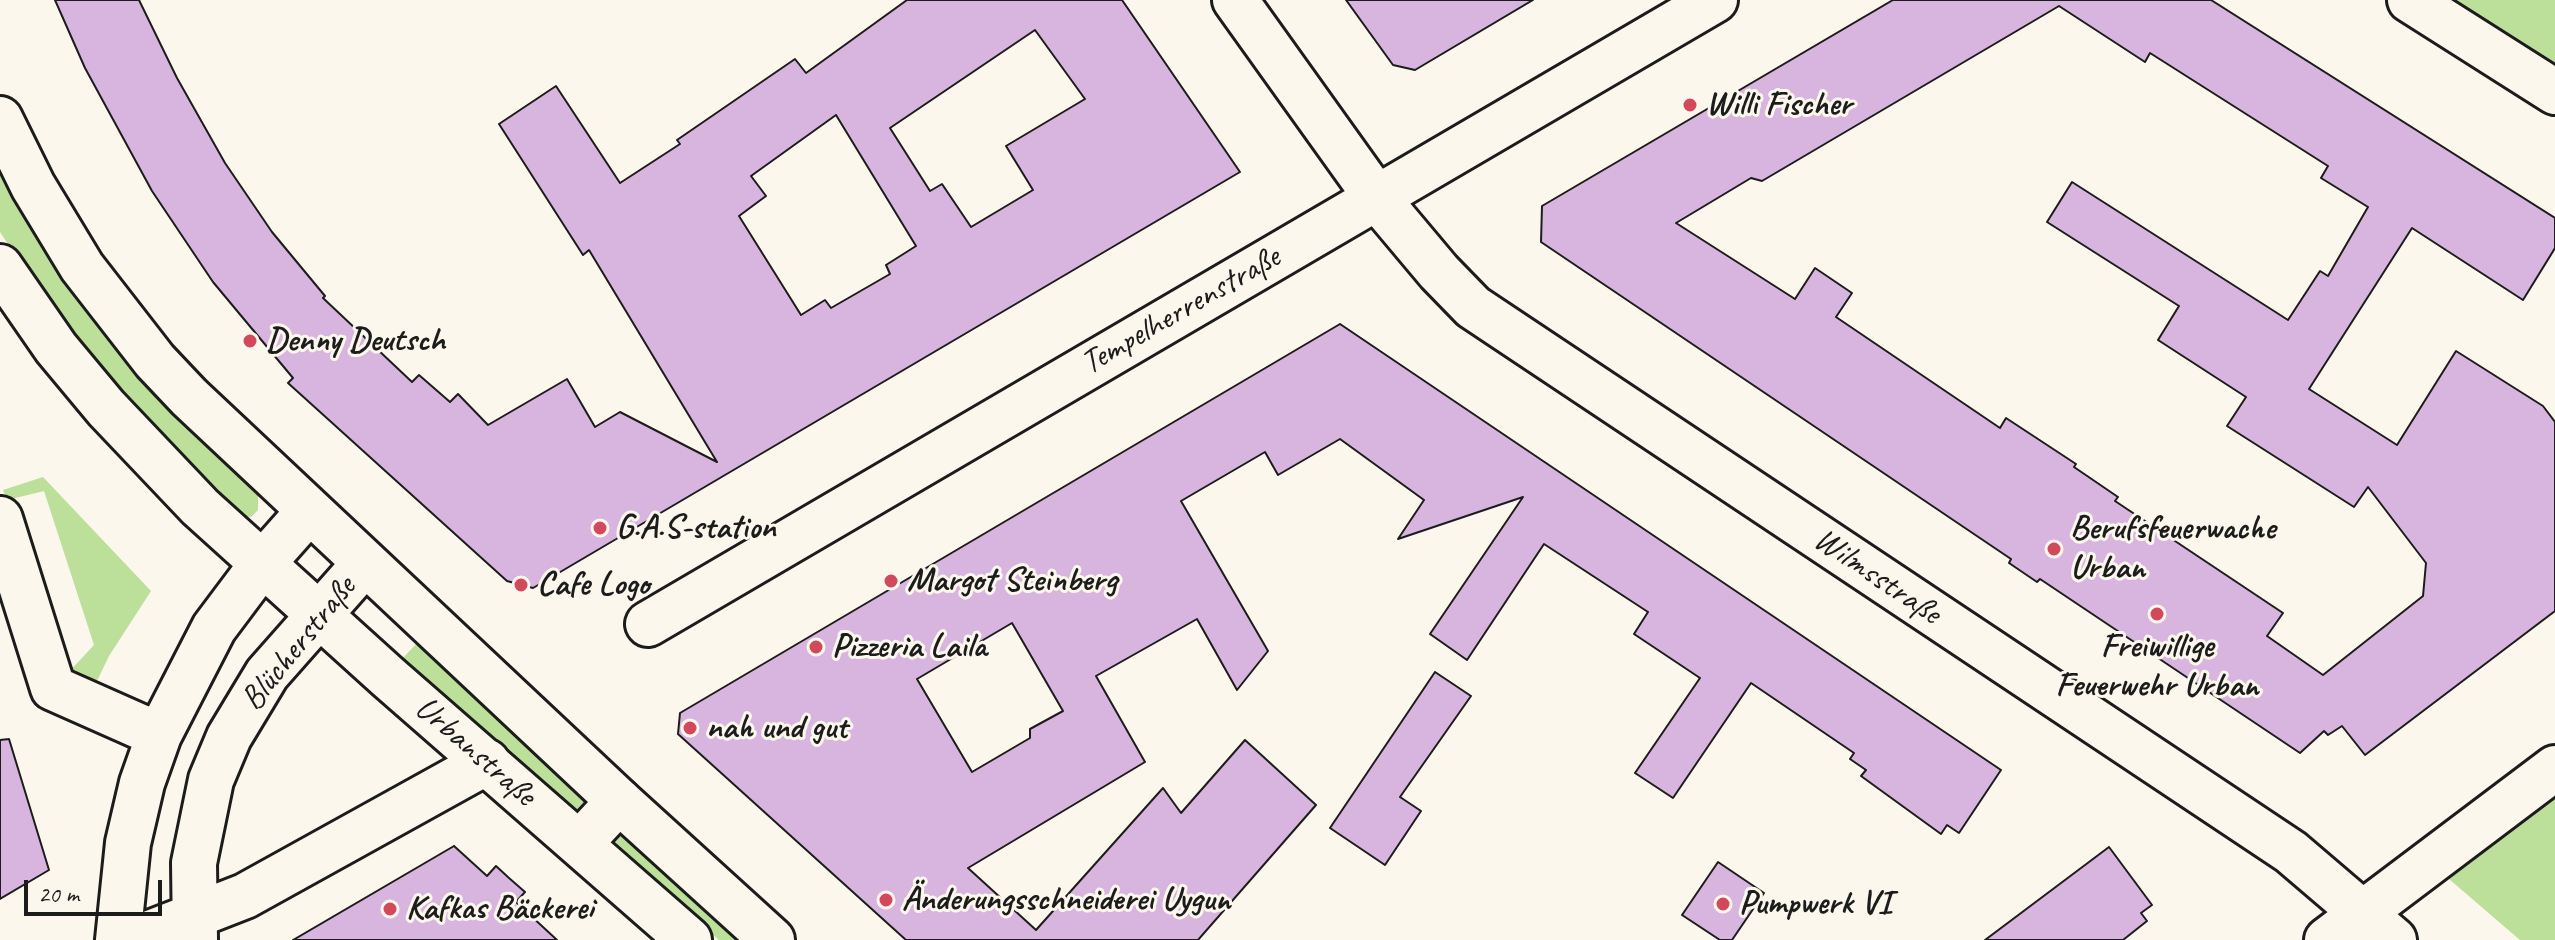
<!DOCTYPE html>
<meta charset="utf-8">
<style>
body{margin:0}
#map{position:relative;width:2555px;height:940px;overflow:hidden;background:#fbf7ec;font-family:Caveat,sans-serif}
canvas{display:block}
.scale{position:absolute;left:24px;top:880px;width:138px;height:36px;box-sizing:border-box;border:4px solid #1c1c1c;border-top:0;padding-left:10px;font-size:24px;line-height:28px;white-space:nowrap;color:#1c1c1c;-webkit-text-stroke:6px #fbf7ec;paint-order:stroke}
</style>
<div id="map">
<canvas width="2555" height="940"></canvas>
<div class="scale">20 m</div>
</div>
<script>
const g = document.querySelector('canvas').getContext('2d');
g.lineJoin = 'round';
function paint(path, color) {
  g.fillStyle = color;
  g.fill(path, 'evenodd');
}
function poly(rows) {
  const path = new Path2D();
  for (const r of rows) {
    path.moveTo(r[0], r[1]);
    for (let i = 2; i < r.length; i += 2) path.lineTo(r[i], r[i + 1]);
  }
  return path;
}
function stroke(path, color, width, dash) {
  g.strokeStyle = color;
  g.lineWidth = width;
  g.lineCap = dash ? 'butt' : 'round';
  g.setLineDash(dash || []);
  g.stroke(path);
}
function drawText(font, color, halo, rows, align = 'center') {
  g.font = font + ' Caveat,sans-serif';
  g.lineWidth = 6;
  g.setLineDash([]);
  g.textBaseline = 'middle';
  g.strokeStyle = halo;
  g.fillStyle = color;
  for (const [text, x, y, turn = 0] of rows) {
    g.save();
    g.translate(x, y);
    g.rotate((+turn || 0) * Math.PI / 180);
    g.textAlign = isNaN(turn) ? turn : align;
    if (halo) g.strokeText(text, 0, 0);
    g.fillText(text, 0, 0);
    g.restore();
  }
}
const green = poly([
 [2455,0,2555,0,2555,64,2486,20],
 [0,166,81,299,109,338,174,415,258,495,258,510,251,517,242,516,169,448,102,374,26,272,0,232],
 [43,477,151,591,109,656,95,685,67,674,94,645,44,491,7,500,3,490],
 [417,643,585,797,587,805,584,808,576,810,573,808,401,660],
 [2555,788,2555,940,2520,940,2442,873],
 [622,834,626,836,741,940,719,940,615,847,615,837]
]);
const building = poly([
 [55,0,139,0,177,78,225,163,272,232,325,296,323,298,412,382,419,375,450,402,458,394,488,425,567,379,595,427,620,412,717,462,589,250,583,255,499,124,556,86,620,183,680,144,677,140,795,59,806,73,907,0,1122,0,1240,172,533,588,507,581,288,383,293,378,213,282,152,191,85,68,55,0],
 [1035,30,1085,99,1006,146,1033,190,971,227,942,184,930,191,890,128,1035,30],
 [836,115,916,246,886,265,890,274,831,308,825,300,801,315,739,216,766,196,751,176,836,115],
 [1346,0,1533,0,1415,70,1393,65,1346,0],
 [1893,0,2211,0,2555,218,2555,248,2523,300,2412,228,2309,389,2397,445,2456,351,2543,406,2555,422,2555,611,2365,755,2342,726,2328,735,2324,731,2300,753,2040,579,2037,582,2009,563,2011,559,1541,242,1542,206,1893,0],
 [2059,6,2145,62,2150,53,2328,166,2321,178,2368,207,2328,276,2320,271,2288,320,2072,182,2047,222,2179,306,2158,340,2246,397,2227,426,2354,507,2368,487,2426,563,2423,596,2323,675,2267,636,2283,613,2115,501,2118,497,2074,467,2076,464,2006,418,2000,428,1836,317,1852,293,1815,268,1795,299,1676,223,1751,178,1762,181,2059,6],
 [1340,324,2001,770,1959,833,1947,825,1941,834,1861,776,1866,770,1850,759,1854,753,1751,683,1673,798,1635,773,1700,678,1634,634,1648,612,1544,544,1467,660,1430,634,1523,497,1398,539,1424,500,1340,439,1278,475,1265,452,1181,501,1268,651,1237,690,1197,619,1096,676,1145,762,968,868,1036,930,1163,788,1181,813,1245,740,1316,805,1198,940,906,940,678,734,680,713,1340,324],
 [1012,623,1063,711,1030,729,1030,738,972,772,917,679,1012,623],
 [1435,672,1471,696,1400,797,1421,811,1385,865,1330,828,1435,672],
 [9,739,49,870,0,899,0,740,9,739],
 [454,846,487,876,496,866,509,878,525,892,516,902,557,940,293,940,454,846],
 [2109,847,2152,905,2141,913,2147,921,2123,940,1985,940,2109,847],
 [1718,862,1764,893,1732,940,1720,940,1682,915,1718,862]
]);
const minor = poly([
 [1235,0,1376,197,1439,272,1473,307,2291,852,2394,940],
 [2410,0,2555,92],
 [0,519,53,688,159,735],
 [648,624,1715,0],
 [580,843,619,801],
 [118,940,128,843,142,783,159,735,214,628,262,564,309,511],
 [132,940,245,896,487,762],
 [195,940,194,863,211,780,229,737,267,674,365,563],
 [2327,940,2555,768]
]);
const major = poly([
 [0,119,33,186,82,267,155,361,189,397,619,801,772,940],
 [0,267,56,348,106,408,200,507,388,677,689,940]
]);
const markers = [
 [1690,105,8,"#d1495b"],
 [250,341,8,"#d1495b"],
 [600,528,8,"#d1495b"],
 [2054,549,8,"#d1495b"],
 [891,581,8,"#d1495b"],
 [521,585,8,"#d1495b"],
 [2157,614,8,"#d1495b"],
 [816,647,8,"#d1495b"],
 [690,728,8,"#d1495b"],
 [886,900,8,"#d1495b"],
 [1723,904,8,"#d1495b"],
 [390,909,8,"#d1495b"]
];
const poiNames = [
 ["Willi Fischer",1706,105],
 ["Denny Deutsch",266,341],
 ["G.A.S-station",616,528],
 ["Berufsfeuerwache",2070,529],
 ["Urban",2070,568],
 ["Margot Steinberg",907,581],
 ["Cafe Logo",537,585],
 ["Pizzeria Laila",832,647],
 ["Freiwillige",2157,647,"center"],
 ["Feuerwehr Urban",2157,686,"center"],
 ["nah und gut",706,728],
 ["Änderungsschneiderei Uygun",902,900],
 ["Pumpwerk VI",1739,904],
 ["Kafkas Bäckerei",406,909]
];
const streetNames = [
 ["Tempelherrenstraße",1181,311,-30],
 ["Wilmsstraße",1877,577,34],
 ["Blücherstraße",299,644,-51],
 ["Urbanstraße",475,752,41]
];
paint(green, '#bcdf99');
paint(building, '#d8b5df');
stroke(building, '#1c1c1c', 2);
stroke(minor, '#1c1c1c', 50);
stroke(major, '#1c1c1c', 50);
stroke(minor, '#fbf7ec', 44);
stroke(major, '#fbf7ec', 44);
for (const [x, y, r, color] of markers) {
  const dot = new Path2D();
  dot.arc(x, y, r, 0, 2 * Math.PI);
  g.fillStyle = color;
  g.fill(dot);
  stroke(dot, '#fbf7ec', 3);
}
drawText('bold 34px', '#1c1c1c', '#fbf7ec', poiNames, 'left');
drawText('34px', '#1c1c1c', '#fbf7ec', streetNames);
</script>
